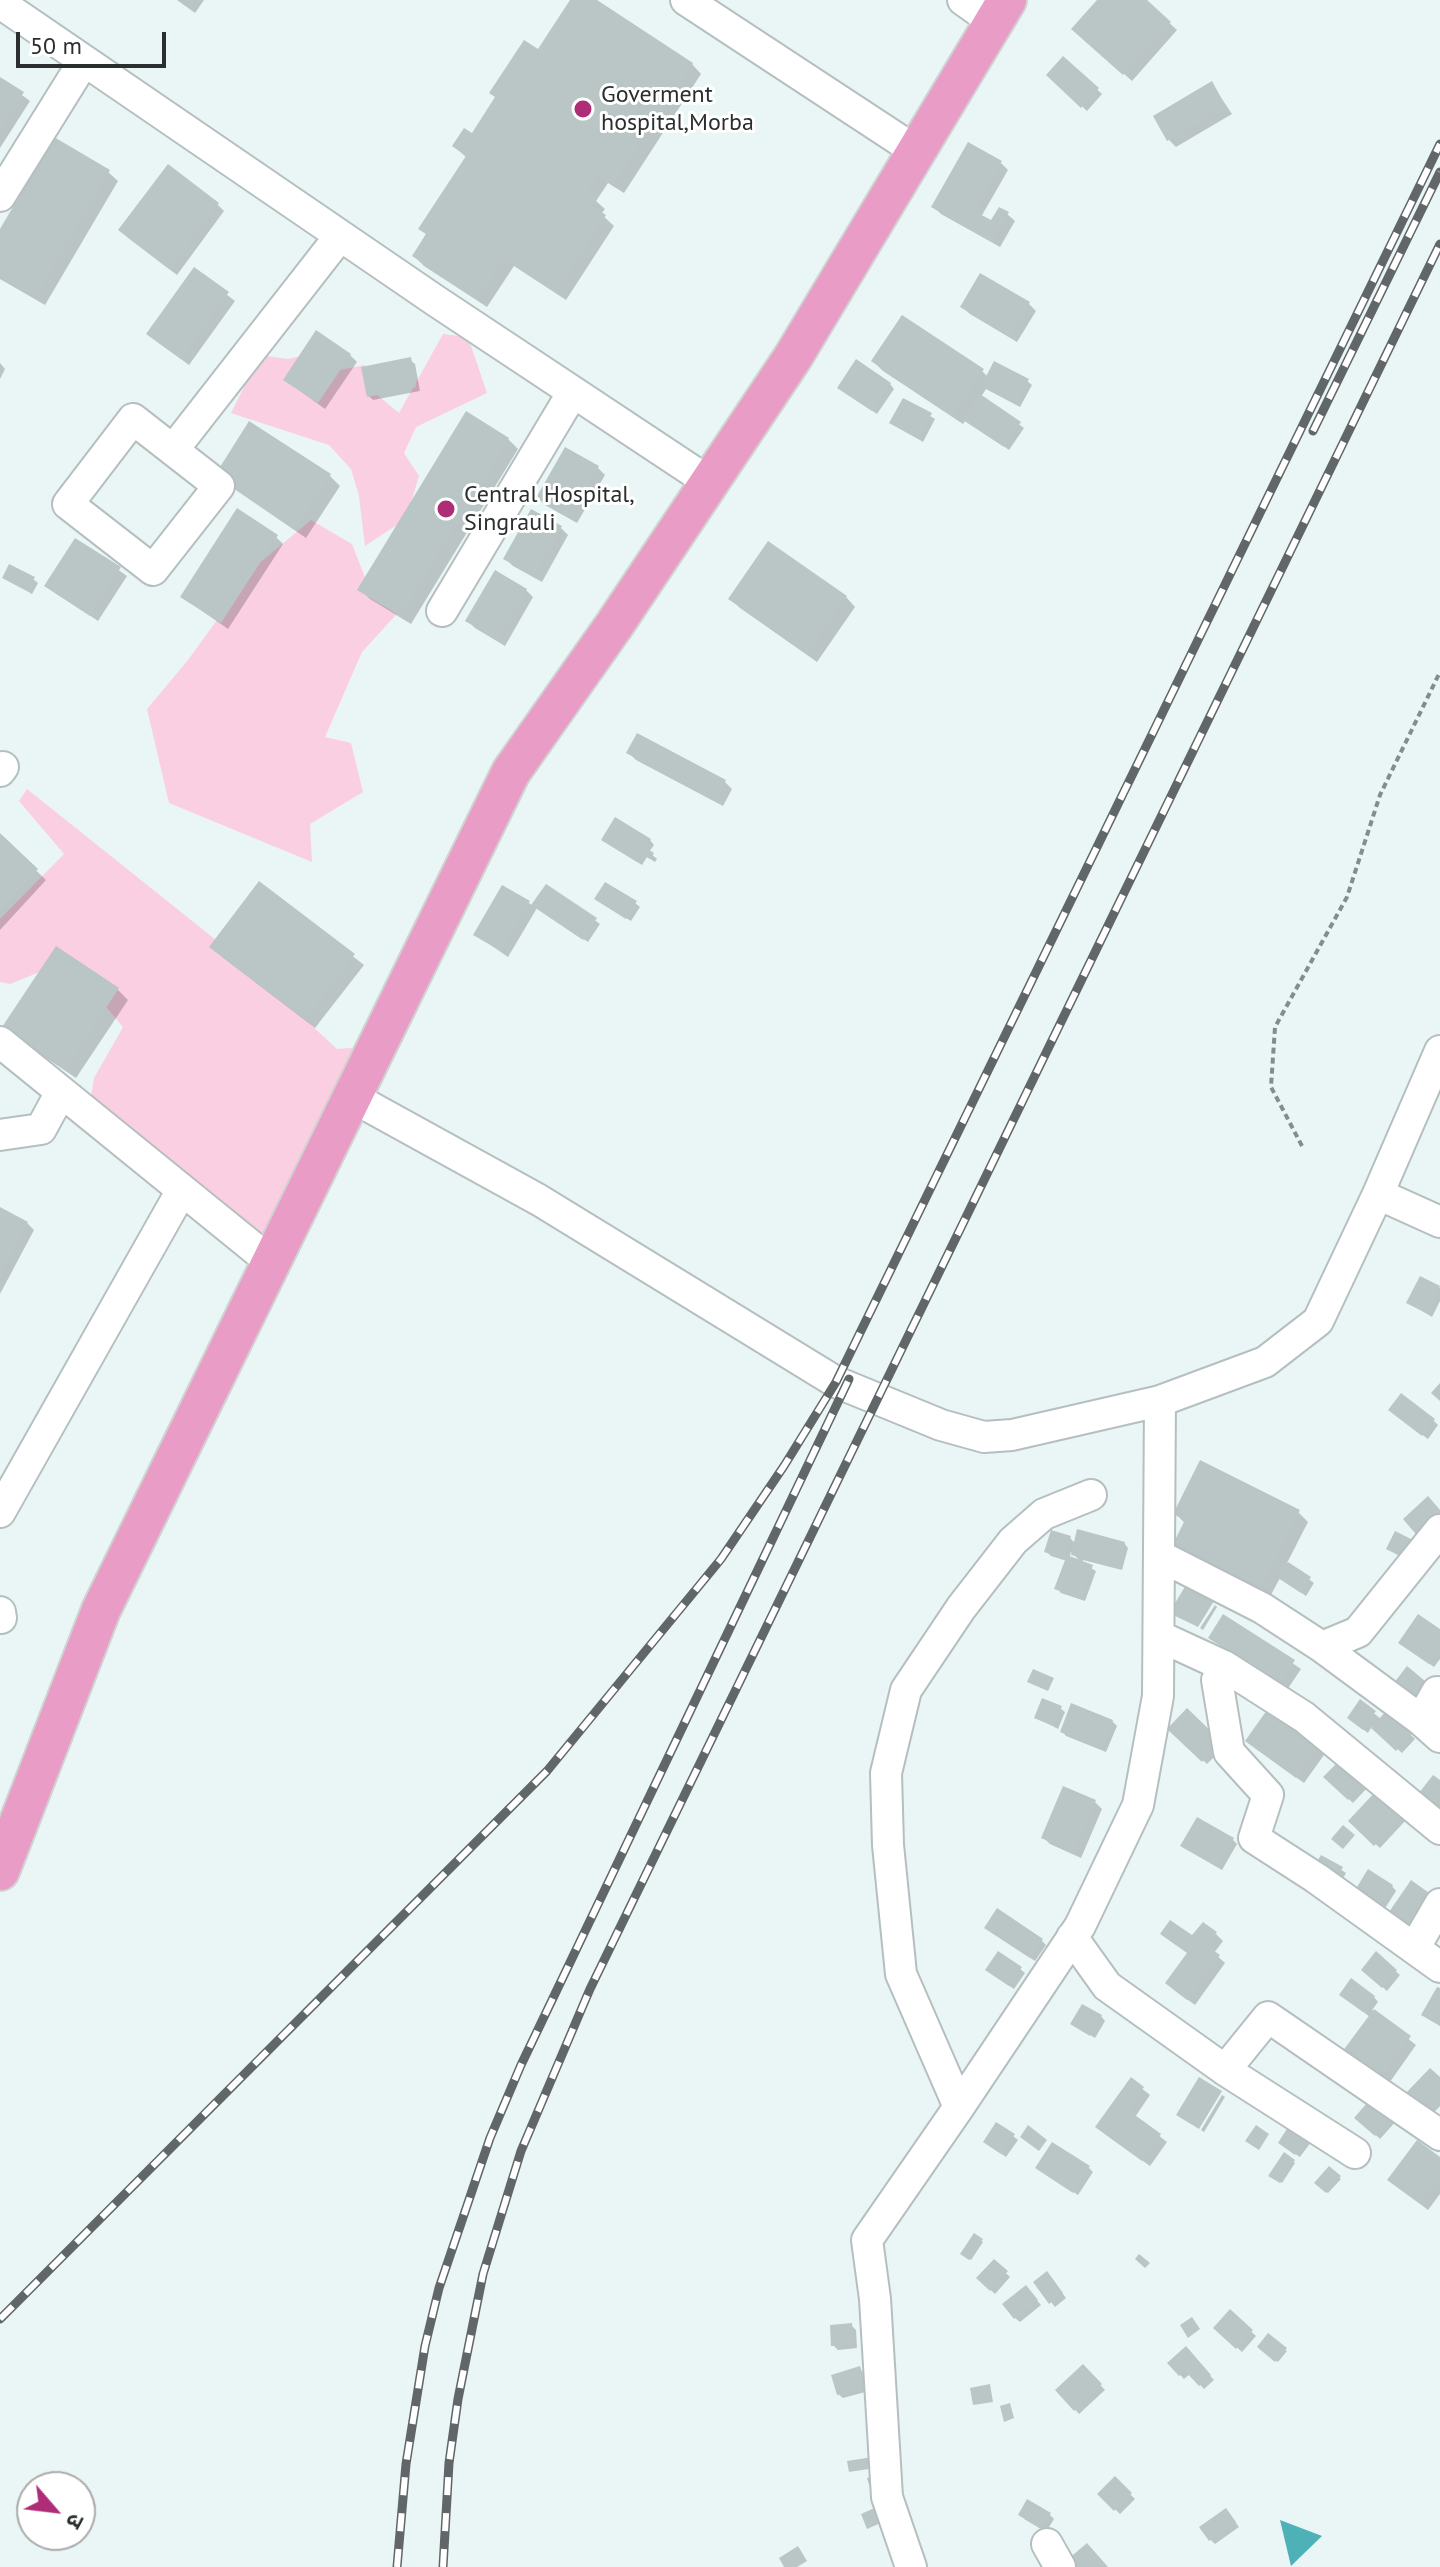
<!DOCTYPE html>
<meta charset="utf-8">
<style>
body{margin:0}
#map{position:relative;width:1440px;height:2567px;overflow:hidden;background:#eaf5f6;font-family:"PT Sans","Noto Sans Devanagari",sans-serif}
canvas{display:block}
.north{position:absolute;left:16px;top:2471px;width:80px;height:80px;box-sizing:border-box;background:#fff;border:2px solid #aaabab;border-radius:50%;rotate:118deg;font-size:22px;font-weight:700;line-height:32px;text-align:center;color:#2a2e2e}
.north::after{content:'';display:block;margin:auto;width:28px;height:36px;background:#af2d77;clip-path:polygon(50% 0,100% 100%,50% 72%,0 100%)}
.scale{position:absolute;left:16px;top:32px;width:150px;height:36px;box-sizing:border-box;border:4px solid #2a2e2e;border-top:0;padding-left:10px;font-size:24px;line-height:28px;white-space:nowrap;color:#2a2e2e;-webkit-text-stroke:6px #fff;paint-order:stroke}
</style>
<div id="map">
<canvas width="1440" height="2567"></canvas>
<div class="north">उ</div>
<div class="scale">50 m</div>
</div>
<script>
const g = document.querySelector('canvas').getContext('2d');
g.lineJoin = 'round';
function paint(path, color) {
  g.fillStyle = color;
  g.fill(path, 'evenodd');
}
function poly(rows) {
  const path = new Path2D();
  for (const r of rows) {
    path.moveTo(r[0], r[1]);
    for (let i = 2; i < r.length; i += 2) path.lineTo(r[i], r[i + 1]);
  }
  return path;
}
function stroke(path, color, width, dash) {
  g.strokeStyle = color;
  g.lineWidth = width;
  g.lineCap = dash ? 'butt' : 'round';
  g.setLineDash(dash || []);
  g.stroke(path);
}
function drawText(font, color, halo, rows, align = 'center') {
  g.font = font + ' "PT Sans",sans-serif';
  g.lineWidth = 6;
  g.setLineDash([]);
  g.textBaseline = 'middle';
  g.strokeStyle = halo;
  g.fillStyle = color;
  for (const [text, x, y, turn = 0] of rows) {
    g.save();
    g.translate(x, y);
    g.rotate((+turn || 0) * Math.PI / 180);
    g.textAlign = isNaN(turn) ? turn : align;
    if (halo) g.strokeText(text, 0, 0);
    g.fillText(text, 0, 0);
    g.restore();
  }
}
const green = poly([
 [443,334,468,337,487,393,416,427,404,453,419,476,406,519,365,546,359,496,351,469,329,445,231,413,260,355,288,359,332,349,324,373,365,365,375,393,399,413],
 [311,520,352,544,366,580,405,605,362,652,325,737,351,743,363,792,310,824,312,862,169,803,147,709,188,660,257,565],
 [27,789,241,960,337,1049,361,1047,266,1241,91,1097,94,1078,123,1027,67,961,10,984,0,982,0,919,64,854,19,801]
]);
const water = poly([
 [1280,2520,1322,2536,1291,2566]
]);
const shadow = poly([
 [177,0,204,0,195,13],
 [572,0,594,0,692,64,701,74,624,193,608,183,596,201,605,209,601,214,614,226,566,300,514,266,487,307,424,266,414,256,467,158,454,146,472,136,538,51],
 [1100,0,1144,0,1177,30,1132,81,1081,35],
 [1063,59,1102,94,1087,111,1049,75],
 [0,79,30,101,0,148],
 [1212,84,1232,114,1176,147,1169,140],
 [1001,163,1008,170,981,217,992,223,1007,214,1015,221,1000,247,941,214,934,207],
 [108,172,118,181,45,305,0,279,0,233],
 [217,204,224,211,177,275,127,237],
 [194,270,235,301,189,365,156,341],
 [1029,304,1036,311,1017,342,970,314,962,307],
 [350,355,357,362,325,409,285,380],
 [410,360,415,364,420,391,373,400,369,396],
 [873,361,982,371,988,377,1027,381,1032,385,1020,407,986,389,981,397,1024,428,1009,450,966,420,963,424,883,371],
 [0,363,5,369,0,379],
 [890,384,894,389,877,414,844,392],
 [904,400,935,419,923,442,892,423],
 [249,424,330,476,340,486,306,538,227,484],
 [508,439,518,449,411,624,370,599,360,589],
 [598,468,605,475,577,523,545,505,538,498],
 [561,528,568,535,542,582,513,566,506,559],
 [276,537,283,544,228,629,182,597],
 [76,540,127,576,98,621,47,586],
 [4,578,33,579,38,583,32,594],
 [526,590,533,597,505,646,475,628,468,621],
 [846,597,855,607,817,662,740,608,731,599],
 [629,753,725,782,732,789,723,806,636,760],
 [0,836,46,880,0,930],
 [650,840,654,845,649,852,657,859,655,862,647,857,642,865,608,844],
 [260,884,364,965,315,1028,221,956],
 [547,886,600,924,588,942,537,908,508,957,476,935,529,903,533,906],
 [601,903,635,903,640,907,631,921],
 [56,949,118,990,128,1000,76,1078,15,1037],
 [0,1210,27,1223,34,1230,0,1294],
 [1421,1278,1440,1288,1440,1301,1432,1317,1409,1303],
 [1440,1383,1440,1401,1431,1393],
 [1395,1414,1434,1421,1438,1425,1428,1439],
 [1298,1512,1308,1522,1287,1563,1314,1583,1306,1596,1280,1578,1265,1606,1175,1513],
 [1070,1538,1076,1544,1124,1543,1128,1548,1122,1570,1083,1560,1082,1563,1096,1571,1085,1601,1061,1593,1057,1588,1067,1561,1051,1556,1047,1552],
 [1071,1552,1082,1563,1069,1558],
 [1215,1605,1217,1607,1203,1630,1200,1628],
 [1224,1616,1301,1669,1287,1690,1210,1637],
 [1440,1632,1440,1659,1434,1667,1405,1647],
 [1424,1682,1428,1686,1413,1705,1396,1692],
 [1360,1702,1381,1719,1387,1712,1415,1739,1402,1753,1372,1726,1368,1733,1353,1722],
 [1060,1708,1065,1712,1058,1729,1036,1717],
 [1112,1721,1117,1726,1106,1752,1066,1736,1062,1731],
 [1170,1729,1224,1747,1207,1764],
 [1322,1741,1329,1748,1304,1783,1255,1748],
 [1341,1761,1368,1787,1353,1803,1326,1777],
 [1064,1788,1095,1802,1102,1809,1081,1858,1050,1844,1043,1837],
 [1378,1792,1406,1820,1380,1848,1351,1821],
 [1232,1839,1237,1844,1222,1870,1182,1846],
 [1322,1857,1346,1873,1339,1886],
 [1392,1886,1396,1891,1384,1910,1356,1892],
 [991,1932,1041,1940,1046,1945,1035,1961],
 [1216,1934,1223,1941,1214,1953,1225,1963,1195,2005,1174,1990,1193,1938],
 [1376,1954,1400,1975,1387,1991,1363,1969],
 [1020,1969,1025,1973,1014,1989,992,1974],
 [1374,1997,1378,2002,1372,2010,1416,2045,1385,2089,1349,2063,1370,2017,1346,1999],
 [1101,2016,1105,2021,1095,2038,1072,2024],
 [1131,2080,1150,2095,1135,2117,1167,2142,1150,2166,1105,2134],
 [1222,2095,1225,2097,1204,2132,1201,2130],
 [1357,2117,1398,2119,1380,2139],
 [1291,2127,1311,2142,1300,2157,1285,2147],
 [1013,2136,1018,2140,1006,2157,990,2146],
 [1284,2155,1295,2163,1282,2183,1271,2175],
 [1440,2160,1440,2194,1428,2210,1397,2186],
 [1089,2168,1093,2172,1078,2195,1042,2172],
 [1329,2168,1341,2179,1328,2193,1316,2183],
 [974,2236,983,2242,971,2260,962,2254],
 [1139,2254,1150,2263,1145,2268,1135,2259],
 [994,2262,1010,2277,995,2294,978,2278],
 [1051,2278,1066,2298,1055,2307,1036,2283],
 [1030,2292,1041,2305,1020,2322,1015,2318],
 [1230,2312,1256,2336,1242,2352,1216,2328],
 [851,2325,856,2330,857,2348,838,2350,833,2345],
 [1269,2336,1287,2351,1278,2362,1259,2347],
 [1186,2349,1214,2380,1204,2389,1190,2374,1184,2379,1170,2364],
 [1083,2367,1105,2390,1079,2414,1058,2390],
 [859,2368,864,2373,869,2391,843,2398,838,2394],
 [882,2474,886,2488,871,2491,867,2478],
 [1115,2479,1135,2499,1120,2514,1100,2494],
 [1050,2515,1054,2519,1046,2532,1024,2519],
 [1230,2515,1239,2527,1215,2544,1210,2539]
]);
const building = poly([
 [570,0,597,0,693,63,613,185,598,175,587,192,596,198,591,205,606,215,556,292,504,258,477,299,412,256,426,234,418,229,466,156,452,146,464,128,472,133,495,97,489,93,524,40,538,49],
 [1097,0,1147,0,1171,22,1123,75,1071,29],
 [1063,56,1099,88,1081,108,1046,75],
 [0,77,24,92,0,131],
 [1212,81,1226,107,1167,141,1153,116],
 [54,137,110,170,35,297,0,276,0,229],
 [968,142,1002,161,974,211,991,220,999,207,1009,212,992,242,931,207],
 [168,164,219,203,169,269,118,230],
 [194,267,229,292,181,359,146,334],
 [980,273,1030,302,1010,337,960,307],
 [902,315,984,369,952,416,871,361],
 [316,330,351,354,318,403,283,380],
 [411,357,416,387,367,397,361,367],
 [856,359,891,383,872,411,837,388],
 [994,361,1029,379,1016,404,981,386],
 [980,394,1021,422,1004,447,963,420],
 [903,398,932,413,918,439,889,423],
 [466,411,509,438,400,616,357,590],
 [249,421,331,474,295,530,215,475],
 [565,447,599,466,570,517,536,498],
 [237,508,278,535,221,623,180,597],
 [531,509,562,526,534,576,503,559],
 [75,538,121,567,90,616,44,586],
 [768,541,847,596,807,653,728,599],
 [9,564,35,577,27,591,2,578],
 [495,570,527,589,498,640,465,621],
 [637,733,726,780,716,800,626,753],
 [615,817,651,839,646,848,654,853,650,859,642,854,637,862,601,840],
 [0,833,38,869,0,910],
 [259,881,355,954,305,1020,209,947],
 [605,882,637,901,626,919,594,899],
 [546,884,597,918,583,940,531,905],
 [502,885,530,901,501,951,473,935],
 [56,946,119,988,66,1069,2,1027],
 [0,1207,28,1222,0,1274],
 [1420,1276,1440,1286,1428,1314,1406,1303],
 [1401,1393,1435,1419,1422,1436,1388,1410],
 [1200,1460,1300,1510,1255,1598,1168,1554,1185,1520,1173,1514],
 [1428,1496,1440,1510,1440,1521,1420,1539,1403,1519],
 [1077,1529,1125,1542,1118,1567,1071,1555],
 [1051,1530,1071,1536,1064,1558,1044,1552],
 [1395,1531,1411,1539,1402,1557,1386,1549],
 [1067,1555,1093,1565,1081,1598,1054,1589],
 [1288,1562,1311,1577,1301,1593,1278,1578],
 [1186,1585,1214,1601,1198,1627,1169,1613],
 [1223,1614,1295,1660,1280,1684,1208,1638],
 [1418,1614,1440,1629,1440,1649,1429,1664,1398,1643],
 [1407,1666,1425,1681,1408,1702,1390,1688],
 [1033,1669,1054,1678,1048,1691,1027,1682],
 [1042,1698,1062,1706,1053,1726,1034,1718],
 [1360,1699,1376,1711,1363,1730,1347,1718],
 [1071,1703,1113,1720,1102,1749,1060,1732],
 [1272,1703,1324,1739,1296,1778,1245,1741],
 [1187,1708,1221,1741,1202,1762,1167,1729],
 [1387,1710,1413,1733,1396,1751,1371,1728],
 [1341,1759,1365,1782,1348,1800,1323,1777],
 [1433,1775,1440,1780,1440,1807,1432,1817,1412,1802],
 [1063,1786,1096,1800,1074,1852,1041,1838],
 [1377,1790,1404,1814,1374,1846,1348,1821],
 [1197,1817,1234,1838,1217,1867,1180,1846],
 [1343,1825,1355,1835,1343,1849,1331,1839],
 [1321,1855,1343,1867,1335,1883,1312,1870],
 [1368,1869,1393,1885,1379,1907,1354,1892],
 [1411,1880,1439,1900,1415,1934,1387,1915],
 [997,1908,1043,1939,1030,1958,984,1928],
 [1170,1920,1192,1935,1203,1922,1217,1932,1207,1946,1220,1955,1187,2000,1165,1983,1187,1953,1160,1934],
 [998,1951,1022,1967,1009,1986,985,1970],
 [1376,1951,1397,1970,1382,1988,1361,1970],
 [1351,1978,1375,1996,1363,2012,1339,1995],
 [1437,1987,1440,1988,1440,2026,1421,2015],
 [1082,2004,1102,2015,1090,2036,1070,2024],
 [1374,2009,1411,2036,1377,2083,1339,2056],
 [1430,2068,1440,2077,1440,2106,1428,2119,1404,2095],
 [1131,2077,1144,2087,1128,2110,1161,2134,1142,2161,1095,2127],
 [1199,2077,1222,2091,1199,2129,1176,2115],
 [1374,2095,1395,2113,1375,2136,1354,2118],
 [996,2122,1015,2134,1001,2154,983,2142],
 [1290,2124,1308,2137,1295,2155,1278,2143],
 [1028,2125,1047,2140,1039,2151,1020,2137],
 [1256,2125,1269,2134,1259,2150,1245,2141],
 [1417,2140,1440,2157,1440,2178,1420,2204,1387,2180],
 [1052,2142,1090,2166,1073,2193,1035,2168],
 [1284,2152,1295,2160,1280,2183,1268,2176],
 [1329,2166,1341,2176,1326,2193,1314,2183],
 [974,2233,983,2239,969,2260,960,2254],
 [994,2259,1008,2271,990,2291,976,2278],
 [1047,2271,1063,2293,1049,2304,1033,2282],
 [1026,2285,1038,2300,1014,2319,1002,2304],
 [1230,2309,1253,2330,1236,2349,1213,2328],
 [1192,2317,1200,2329,1188,2338,1180,2325],
 [852,2323,853,2345,831,2346,830,2325],
 [1268,2333,1287,2348,1275,2362,1257,2347],
 [1186,2346,1211,2375,1199,2386,1185,2371,1179,2376,1167,2363],
 [1083,2364,1102,2384,1074,2411,1055,2390],
 [860,2366,866,2387,837,2395,831,2375],
 [990,2384,993,2402,973,2405,970,2388],
 [1010,2403,1014,2418,1004,2422,1000,2406],
 [873,2457,875,2468,849,2472,847,2461],
 [1115,2476,1132,2493,1114,2511,1097,2494],
 [1027,2499,1051,2513,1042,2529,1018,2515],
 [879,2506,885,2521,867,2529,861,2514],
 [1226,2508,1236,2522,1209,2541,1199,2527],
 [1087,2543,1108,2567,1073,2567,1067,2560],
 [798,2546,807,2561,797,2567,784,2567,779,2558]
]);
const path = poly([
 [1302,1146,1271,1087,1275,1027,1347,897,1380,795,1440,672]
]);
const minor = poly([
 [686,0,916,151],
 [963,0,994,22],
 [0,3,436,301,709,482],
 [0,196,84,61],
 [133,419,219,486,153,570,68,504,133,419],
 [173,450,340,236],
 [442,611,573,392],
 [0,771,3,767],
 [0,1042,271,1262],
 [352,1097,539,1200,836,1382,941,1425,984,1437,1012,1435,1160,1401,1265,1362,1318,1321,1378,1194,1440,1051],
 [0,1135,41,1129,61,1092],
 [1378,1194,1440,1222],
 [0,1512,182,1190],
 [1440,1530,1358,1632,1322,1647,1421,1720,1440,1737],
 [1160,1556,1262,1608,1322,1647],
 [0,1612,1,1618],
 [1159,1636,1224,1666,1304,1717,1440,1829],
 [1224,1666,1217,1680,1229,1752,1268,1795,1254,1838,1316,1878,1440,1967],
 [1421,1720,1437,1692,1440,1694],
 [1072,1937,1107,1986,1225,2070,1355,2153],
 [1415,1947,1440,1904],
 [1225,2070,1268,2017,1440,2135],
 [959,2107,901,1974,888,1845,886,1773,906,1690,961,1608,1013,1541,1044,1514,1091,1495],
 [1047,2544,1060,2567],
 [911,2567,887,2497,875,2299,867,2240,959,2107,1080,1926,1138,1805,1158,1696,1160,1401]
]);
const major = poly([
 [0,1871,101,1610,511,772,615,624,793,357,1007,0]
]);
const rail = poly([
 [1313,431,1440,172],
 [0,2319,547,1771,721,1559,784,1466,836,1382,1440,144],
 [397,2567,406,2464,425,2346,439,2288,490,2138,521,2065,849,1379],
 [443,2567,449,2463,458,2399,483,2274,521,2151,590,1989,1440,244]
]);
const markers = [
 [583,109,10,"#af2d77"],
 [446,509,10,"#af2d77"]
];
const poiNames = [
 ["Goverment",601,95],
 ["hospital,Morba",601,123],
 ["Central Hospital,",464,495],
 ["Singrauli",464,523]
];
paint(green, '#fbcfe2');
paint(water, '#4eb1b8');
paint(shadow, '#0003');
paint(building, '#bac5c5');
stroke(minor, '#b5bfc0', 34);
stroke(major, '#d0d1d1', 42);
stroke(path, '#858c8d', 4, [6, 4]);
stroke(minor, '#fff', 30);
stroke(major, '#e99cc5', 38);
stroke(rail, '#616768', 9);
stroke(rail, '#fff', 6, [18]);
for (const [x, y, r, color] of markers) {
  const dot = new Path2D();
  dot.arc(x, y, r, 0, 2 * Math.PI);
  g.fillStyle = color;
  g.fill(dot);
  stroke(dot, '#fff', 3);
}
drawText('24px', '#2a2e2e', '#fff', poiNames, 'left');
</script>
